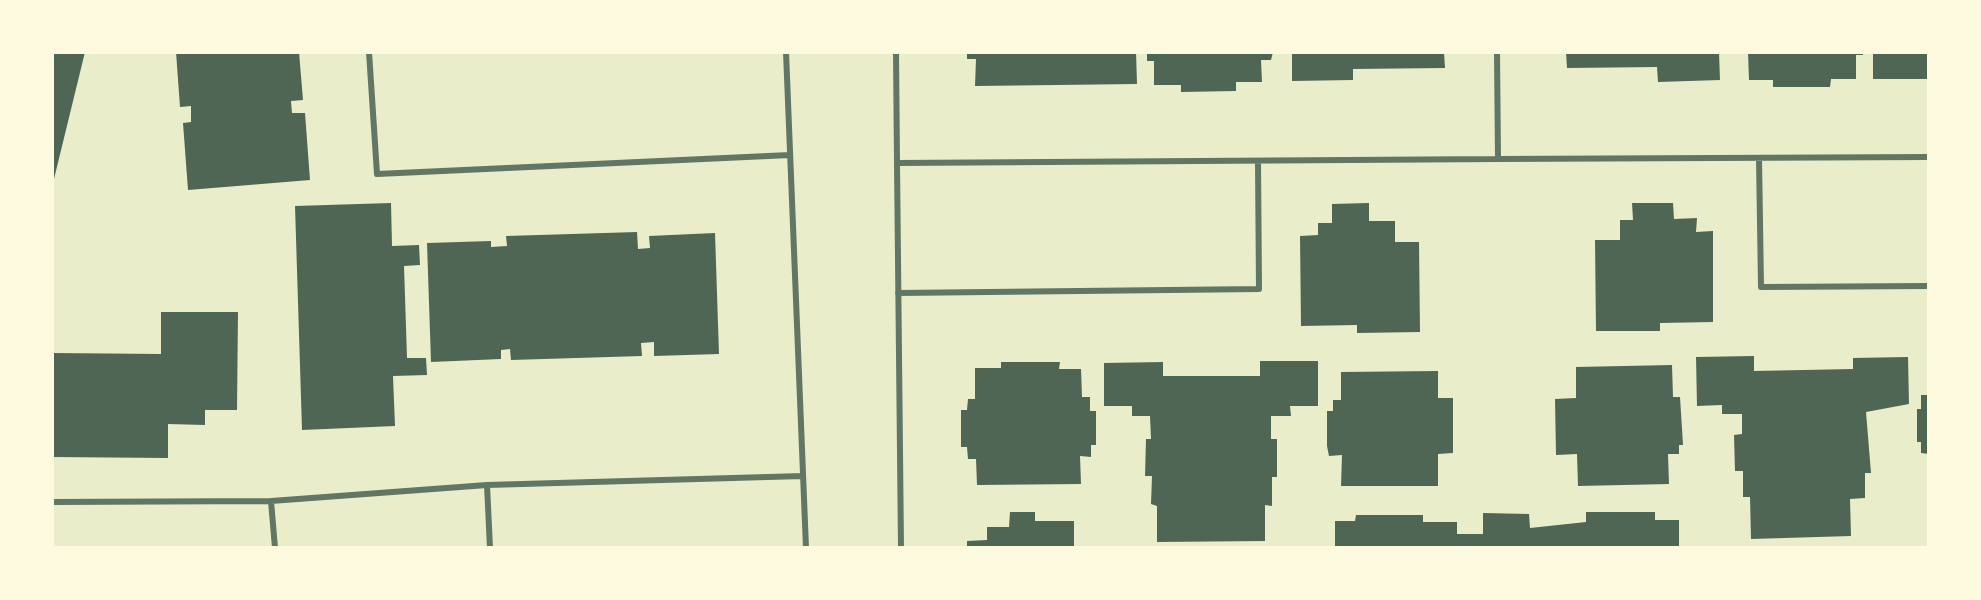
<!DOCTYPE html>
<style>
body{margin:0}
#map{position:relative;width:1981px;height:600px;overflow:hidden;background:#e9edc9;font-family:Literata,serif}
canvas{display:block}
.frame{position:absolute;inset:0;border:54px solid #fefae0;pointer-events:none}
</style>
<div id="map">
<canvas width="1981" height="600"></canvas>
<div class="frame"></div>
</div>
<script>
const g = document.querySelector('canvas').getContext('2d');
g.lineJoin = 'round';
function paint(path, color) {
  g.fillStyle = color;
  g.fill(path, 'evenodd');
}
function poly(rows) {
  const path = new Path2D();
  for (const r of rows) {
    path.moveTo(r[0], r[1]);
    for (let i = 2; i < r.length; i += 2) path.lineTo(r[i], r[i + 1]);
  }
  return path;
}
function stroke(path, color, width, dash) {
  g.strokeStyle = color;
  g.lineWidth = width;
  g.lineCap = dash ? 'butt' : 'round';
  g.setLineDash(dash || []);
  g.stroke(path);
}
const building = poly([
 [52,52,85,52,53,183,52,183],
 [176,52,299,52,303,100,291,101,292,113,305,113,310,180,188,190,183,123,191,122,191,106,180,107],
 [967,52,1136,52,1137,84,975,86,976,59,967,59],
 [1147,52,1273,52,1271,60,1261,60,1262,82,1236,82,1236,91,1181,92,1181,85,1154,85,1154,61,1147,61],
 [1292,52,1444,52,1445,68,1353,69,1353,80,1292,81],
 [1566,52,1719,52,1720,80,1658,82,1657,67,1567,68],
 [1748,52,1863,52,1863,55,1856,55,1856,79,1831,79,1830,87,1773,87,1773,80,1749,80],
 [1873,52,1929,52,1929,79,1873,79],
 [391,203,392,246,419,245,420,265,404,266,407,358,426,358,427,375,393,376,395,426,302,430,295,206],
 [1369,203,1369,221,1395,221,1395,242,1419,242,1420,332,1357,333,1357,325,1301,326,1300,236,1318,235,1318,223,1332,223,1332,204],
 [1632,203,1673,203,1674,219,1697,218,1696,232,1713,231,1713,322,1660,323,1660,331,1596,331,1595,240,1620,240,1620,220,1633,220],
 [637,232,638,249,650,248,649,236,715,233,719,354,654,356,654,342,641,343,642,356,511,360,510,349,501,350,501,359,431,362,427,243,491,241,491,247,507,246,506,236],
 [161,312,238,312,237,410,205,410,205,425,168,424,168,458,52,457,52,353,161,354],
 [1754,356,1754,371,1853,369,1853,358,1908,357,1909,404,1866,412,1871,473,1865,473,1865,498,1850,499,1851,536,1751,539,1750,497,1743,497,1743,471,1735,471,1734,435,1742,434,1742,414,1722,414,1722,405,1697,406,1696,357],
 [1260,361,1318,361,1318,406,1290,406,1291,416,1271,416,1271,439,1277,439,1277,477,1272,477,1272,506,1265,505,1265,541,1157,542,1157,506,1151,504,1152,476,1145,476,1146,439,1151,439,1150,416,1132,416,1132,406,1104,406,1104,363,1163,362,1163,376,1260,376],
 [1001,362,1060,362,1059,369,1081,369,1082,397,1090,397,1090,411,1096,411,1096,445,1091,445,1091,457,1080,456,1081,484,977,485,976,459,968,459,967,447,961,447,961,410,967,410,968,399,975,399,975,368,1001,368],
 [1672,365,1673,397,1680,397,1683,445,1679,445,1679,454,1668,454,1669,484,1578,486,1577,454,1556,455,1555,399,1576,398,1576,367],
 [1438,371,1438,398,1453,398,1453,453,1438,454,1438,486,1341,486,1342,455,1329,456,1327,446,1327,411,1333,411,1333,400,1341,400,1341,372],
 [1921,395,1929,395,1929,454,1921,453,1921,442,1917,442,1917,409,1921,409],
 [1010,512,1035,512,1035,521,1074,521,1074,548,967,548,967,541,987,540,987,527,1009,527],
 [1586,512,1655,512,1655,520,1679,520,1679,548,1335,548,1335,521,1355,521,1356,515,1423,515,1423,522,1457,522,1457,534,1483,534,1483,513,1529,514,1530,528,1586,522]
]);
const service = poly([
 [369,52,377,174,790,155],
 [786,52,806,548],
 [896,52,897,163,1498,159,1497,52],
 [1759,158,1761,287,1929,286],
 [1498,159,1929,157],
 [897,163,901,548],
 [898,293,1259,289,1258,161],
 [487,485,490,548],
 [271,501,275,548],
 [52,502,271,501,487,485,803,476]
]);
paint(building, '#4f6655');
stroke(service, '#617663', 6);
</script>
